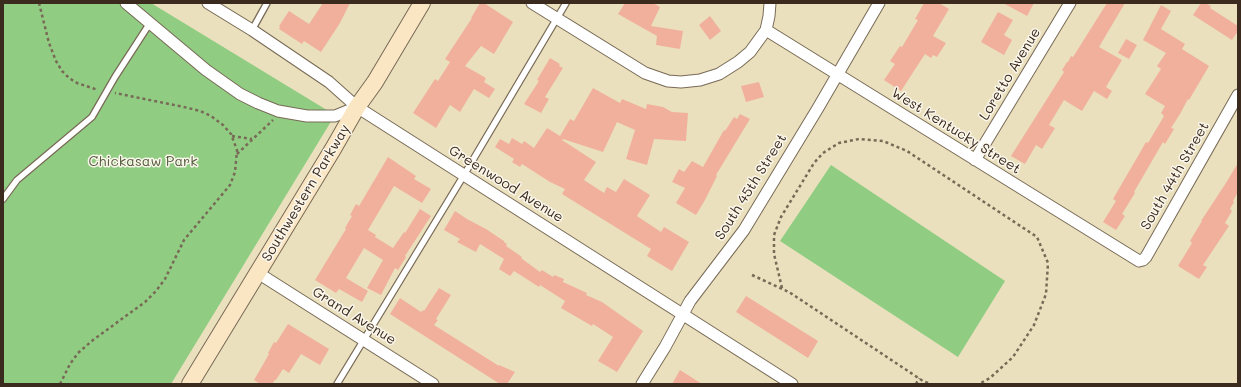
<!DOCTYPE html>
<style>
body{margin:0}
#map{position:relative;width:1241px;height:387px;overflow:hidden;background:#eae0bd;font-family:Mali,sans-serif}
canvas{display:block}
.frame{position:absolute;inset:0;border:4px solid #3b2a1e;pointer-events:none}
</style>
<div id="map">
<canvas width="1241" height="387"></canvas>
<div class="frame"></div>
</div>
<script>
const g = document.querySelector('canvas').getContext('2d');
g.lineJoin = 'round';
function paint(path, color) {
  g.fillStyle = color;
  g.fill(path, 'evenodd');
}
function poly(rows) {
  const path = new Path2D();
  for (const r of rows) {
    path.moveTo(r[0], r[1]);
    for (let i = 2; i < r.length; i += 2) path.lineTo(r[i], r[i + 1]);
  }
  return path;
}
function stroke(path, color, width, dash) {
  g.strokeStyle = color;
  g.lineWidth = width;
  g.lineCap = dash ? 'butt' : 'round';
  g.setLineDash(dash || []);
  g.stroke(path);
}
function drawText(font, color, halo, rows, align = 'center') {
  g.font = font + ' Mali,sans-serif';
  g.lineWidth = 3;
  g.setLineDash([]);
  g.textBaseline = 'middle';
  g.strokeStyle = halo;
  g.fillStyle = color;
  for (const [text, x, y, turn = 0] of rows) {
    g.save();
    g.translate(x, y);
    g.rotate((+turn || 0) * Math.PI / 180);
    g.textAlign = isNaN(turn) ? turn : align;
    if (halo) g.strokeText(text, 0, 0);
    g.fillText(text, 0, 0);
    g.restore();
  }
}
const green = poly([
 [3,3,151,3,335,115,171,384,3,384],
 [831,165,1005,281,958,357,780,241]
]);
const building = poly([
 [323,3,350,3,340,23,321,52,304,41,302,44,279,29,280,27,279,26,289,11,309,24],
 [480,3,484,3,513,22,494,54,481,46,465,66,486,78,484,82,495,89,489,98,474,89,460,112,450,105,436,128,413,113,435,79,438,81,450,62,445,59,472,18,471,18],
 [625,3,653,3,660,7,651,26,683,31,680,49,656,45,657,36,618,14],
 [924,3,939,3,949,9,933,36,946,43,937,57,933,55,931,58,925,54,901,91,884,80,895,64,890,61,900,46,902,47,918,20,915,19],
 [1003,3,1034,3,1027,16],
 [1107,3,1125,3,1099,47,1122,60,1106,87,1112,91,1107,99,1094,91,1082,111,1064,100,1049,125,1055,128,1042,149,1036,145,1025,164,1011,156,1064,72,1062,70,1067,62,1068,62,1071,56,1073,57],
 [1201,3,1205,3,1211,6,1210,8,1238,26,1238,31,1232,40,1193,15],
 [1161,5,1171,11,1161,29,1185,44,1182,49,1209,66,1189,100,1188,99,1180,114,1171,128,1174,129,1165,144,1163,142,1134,192,1135,193,1122,214,1125,216,1116,230,1103,222,1116,201,1113,199,1138,156,1146,142,1148,143,1164,116,1161,113,1165,106,1145,94,1161,69,1157,66,1166,53,1143,40],
 [998,12,1013,20,1004,35,1012,40,1004,55,981,42],
 [710,16,721,31,710,40,699,25],
 [1126,39,1137,45,1129,59,1118,53],
 [550,58,560,64,559,66,563,68,545,97,549,99,541,113,524,104,539,81,537,80],
 [759,82,764,97,746,102,741,86],
 [593,88,620,103,622,99,646,109,647,104,663,107,672,112,688,113,686,141,654,139,647,165,626,159,635,130,617,122,603,152,563,139,562,140,596,162,584,180,604,193,607,187,616,192,624,179,650,195,637,216,661,232,664,227,689,242,672,271,647,256,651,249,562,194,565,189,550,182,522,164,520,167,512,162,514,159,495,147,500,139,509,144,512,138,522,144,524,141,534,148,547,128,560,136,570,119,574,121],
 [740,114,750,119,716,175,717,176,705,200,696,215,676,203,685,188,672,182,679,169,684,172,692,161,703,167,724,130,725,131,734,117,737,119],
 [388,157,416,176,414,179,431,189,422,203,394,186,368,230,376,235,375,237,393,248,404,232,405,233,420,209,431,216,405,256,406,257,398,270,395,268,381,295,367,288,383,260,364,248,346,278,368,291,362,302,339,289,336,293,315,280,346,229,345,228,352,216,350,215,356,204,359,206],
 [1238,163,1238,192,1233,201,1234,202,1230,209,1232,211,1225,223,1229,226,1203,265,1207,267,1199,279,1178,266,1192,243,1190,241,1202,221,1201,221,1224,186],
 [455,211,467,219,486,229,504,241,504,242,507,244,506,246,522,257,521,258,540,272,542,270,553,277,554,275,564,279,563,282,587,293,586,295,602,302,643,331,617,372,598,361,613,337,593,324,592,326,561,308,565,301,540,285,539,287,514,271,510,276,499,269,504,259,480,244,476,252,457,242,460,239,444,230],
 [439,288,451,295,436,319,438,320,434,325,499,366,499,365,515,372,507,384,500,384,390,314,400,298,421,312,423,310,424,311],
 [746,296,818,341,808,358,736,312],
 [288,324,329,349,320,365,301,354,289,373,283,369,276,380,275,380,272,384,260,384,254,380,269,354,268,353,274,342,276,343],
 [680,370,702,384,672,384]
]);
const path = poly([
 [39,3,49,43,56,61,62,71,69,78,77,83,98,90],
 [232,136,252,139],
 [237,154,273,120],
 [752,275,789,292,923,381,931,384],
 [782,288,774,254,774,235,781,217,814,163,823,153,839,143,859,139,883,141,907,151,1037,237,1048,263,1046,294,1034,325,1013,357,990,378,979,384],
 [60,384,70,364,78,353,93,340,145,302,156,291,165,279,184,240,230,185,235,172,237,150,231,134,223,125,211,116,200,111,184,107,115,93],
 [916,384,919,378]
]);
const lane = poly([
 [252,30,267,3],
 [3,199,17,180,92,117,115,77,150,23],
 [337,384,464,175,566,3]
]);
const street = poly([
 [126,3,206,70,240,94,258,103,278,111,307,116,335,116,357,107],
 [208,3,252,30,329,82,357,107,792,384],
 [532,3,645,73,668,81,681,82,700,80,719,74,738,62,750,52,766,30,769,16,770,3],
 [766,30,1139,261,1143,260,1146,257,1238,95],
 [975,160,1070,3],
 [258,273,433,384],
 [642,384,665,347,690,301,744,230,818,108,879,3]
]);
const secondary = poly([
 [190,384,333,149,357,107,375,82,422,3]
]);
const streetNames = [
 ["Loretto Avenue",1010,74,-59],
 ["West Kentucky Street",956,131,32],
 ["South 44th Street",1175,176,-60],
 ["Greenwood Avenue",506,184,32],
 ["South 45th Street",751,187,-58],
 ["Southwestern Parkway",306,193,-59],
 ["Grand Avenue",354,316,32]
];
const parkNames = [
 ["Chickasaw Park",143,162]
];
paint(green, '#90cd83');
paint(building, '#f1b09c');
stroke(lane, '#786a56', 8);
stroke(street, '#786a56', 13);
stroke(secondary, '#786a56', 18);
stroke(path, '#786a56', 2.5, [3, 3]);
stroke(lane, '#fff', 5.5);
stroke(street, '#fff', 11);
stroke(secondary, '#fbe6c4', 16);
drawText('14px', '#3b2a1e', '#fbf7ec', streetNames);
drawText('14px', '#545b3c', '#fbf7ec', parkNames);
</script>
